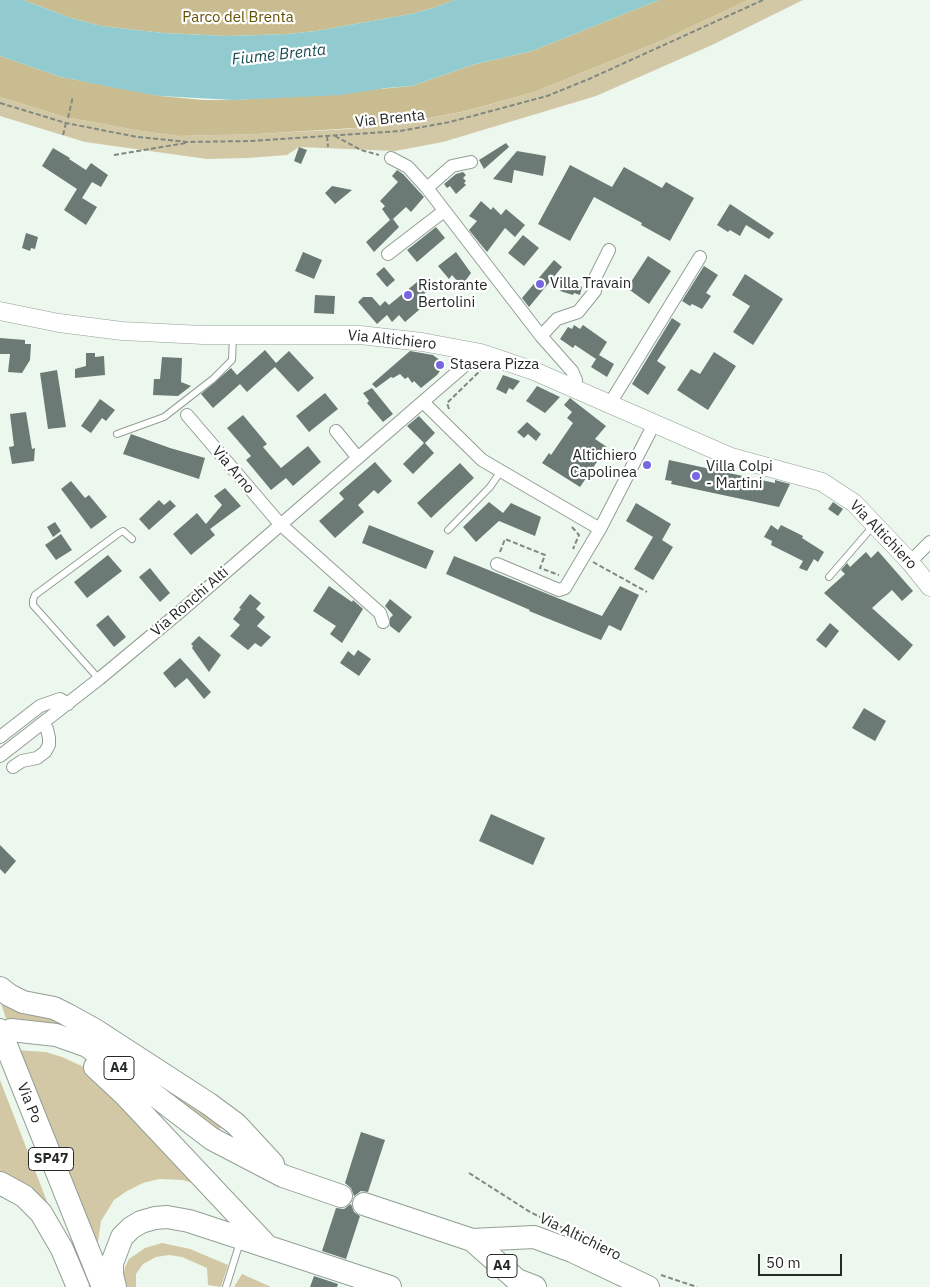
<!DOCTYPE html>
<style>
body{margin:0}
#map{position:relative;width:930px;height:1287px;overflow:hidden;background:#ecf8ed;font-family:"IBM Plex Sans",sans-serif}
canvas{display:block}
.scale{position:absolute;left:758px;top:1254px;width:84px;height:22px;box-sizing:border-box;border:2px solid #252a26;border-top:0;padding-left:6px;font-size:15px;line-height:18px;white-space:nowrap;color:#252a26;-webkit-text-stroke:4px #fff;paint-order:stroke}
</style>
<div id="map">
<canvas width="930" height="1287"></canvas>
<div class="scale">50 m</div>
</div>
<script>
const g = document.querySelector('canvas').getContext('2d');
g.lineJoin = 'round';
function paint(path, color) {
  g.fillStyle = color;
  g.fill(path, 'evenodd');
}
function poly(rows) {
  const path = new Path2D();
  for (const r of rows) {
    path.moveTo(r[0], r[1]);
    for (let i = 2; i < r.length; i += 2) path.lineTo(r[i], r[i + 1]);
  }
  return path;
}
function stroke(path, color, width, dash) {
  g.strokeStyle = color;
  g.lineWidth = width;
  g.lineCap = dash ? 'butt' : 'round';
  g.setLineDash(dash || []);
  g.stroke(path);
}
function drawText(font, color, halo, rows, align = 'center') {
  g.font = font + ' "IBM Plex Sans",sans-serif';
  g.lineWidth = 4.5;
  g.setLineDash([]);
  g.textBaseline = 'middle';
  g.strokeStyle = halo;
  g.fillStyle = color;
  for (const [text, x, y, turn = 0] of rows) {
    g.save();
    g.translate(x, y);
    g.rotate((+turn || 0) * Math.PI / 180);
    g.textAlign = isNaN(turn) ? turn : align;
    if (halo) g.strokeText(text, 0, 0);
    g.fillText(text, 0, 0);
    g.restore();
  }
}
const green = poly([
 [748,0,803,0,712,45,596,96,443,142,395,151,299,147,287,155,248,158,207,159,85,142,0,116,0,97,65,117,141,131,178,136,258,134,348,129,419,120,467,111,534,92,663,40],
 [0,1000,51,1011,222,1126,215,1134,106,1050,7,1022],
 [15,1050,46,1052,62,1057,86,1068,195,1184,183,1180,159,1179,143,1183,127,1191,114,1200,101,1221,97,1248],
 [0,1080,55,1222,0,1176],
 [162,1243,190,1249,228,1265,221,1287,208,1285,207,1268,182,1257,169,1255,156,1257,143,1264,136,1274,136,1287,124,1287,123,1277,125,1267,129,1259,145,1248],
 [242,1274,271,1287,234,1287]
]);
const forest = poly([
 [23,0,455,0,433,8,411,14,316,31,288,34,227,36,163,33,101,26,71,18],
 [659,0,748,0,663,40,534,92,466,111,419,120,370,127,258,134,178,136,141,131,65,117,0,97,0,56,61,77,160,96,203,100,234,100,303,96,412,86,472,65,532,51]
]);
const water = poly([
 [0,0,23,0,71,18,101,26,163,33,227,36,288,34,316,31,411,14,433,8,455,0,659,0,532,51,472,65,412,86,386,88,341,95,234,100,160,96,121,89,61,77,0,56]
]);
const building = poly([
 [506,143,509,147,484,169,479,160],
 [299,147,307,150,301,164,294,161],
 [53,148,70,158,69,159,86,170,91,163,108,175,101,187,92,182,82,198,97,207,86,225,64,210,77,189,42,166],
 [517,151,546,156,543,176,514,170,512,183,493,179],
 [570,165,612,187,624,167,662,188,666,182,694,198,670,241,641,225,642,223,594,197,570,241,538,224],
 [397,170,403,174,424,197,411,212,406,207,393,219,399,227,374,252,366,242,390,220,382,209,385,206,380,201,398,182,392,176],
 [463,172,466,175,463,178,466,181,464,183,466,185,456,194,450,186,447,188,444,184,456,174],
 [332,186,352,190,335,204,325,193],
 [481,201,491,210,493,207,501,215,506,209,525,225,515,237,505,228,487,252,469,230,477,221,469,216],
 [730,204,774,233,769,239,746,225,740,236,730,230,728,232,717,225],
 [436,227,445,238,417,262,407,250],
 [26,233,38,237,35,249,31,248,30,251,22,248],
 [523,235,539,248,524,266,508,253],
 [303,252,322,260,314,279,295,271],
 [456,252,471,273,463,284,458,282,452,275,449,279,438,266],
 [648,256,671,271,649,304,627,288],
 [554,260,562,267,529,307,522,298],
 [704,266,718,275,706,293,711,296,702,309,692,304,690,306,682,301],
 [384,267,395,280,387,287,376,274],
 [745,274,783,299,753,345,733,332,750,306,732,295],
 [564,280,582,287,580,295,574,293,573,295,560,291],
 [417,282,426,292,421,297,427,303,405,322,399,315,392,322,387,315,377,324,358,302,363,297,372,297,380,306,385,301,389,305],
 [315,295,335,296,334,314,314,313],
 [672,318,681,324,657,361,666,367,648,395,632,384],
 [574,325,580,329,583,325,607,342,599,355,614,364,607,377,591,367,596,359,575,345,573,348,560,339,568,327,572,329],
 [0,338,25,340,25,344,31,344,30,360,22,373,8,372,10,354,0,354],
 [265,350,276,363,289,351,314,378,298,392,275,367,247,392,240,384,213,408,201,394,231,368,237,375],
 [410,351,433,355,445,364,437,375,421,388,414,381,412,383,408,377,405,379,400,374,393,378,391,377,376,388,372,384],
 [714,352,736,366,708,410,677,390,691,369,700,374],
 [86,353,95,353,95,357,104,356,105,375,75,378,75,369,86,366],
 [162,357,182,358,181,382,191,386,178,396,153,395,154,379,160,379],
 [57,370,66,427,48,429,40,373],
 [503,375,520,381,513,390,509,388,506,394,496,389],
 [537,386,560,397,545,413,526,401],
 [372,388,393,414,383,422,367,403,369,401,363,393],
 [325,393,338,409,309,432,296,416],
 [570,398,606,426,595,439,607,447,580,487,542,463,549,453,551,455,573,423,567,418,572,412,564,405],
 [100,399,115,410,106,421,102,418,91,433,81,426],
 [26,412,32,449,35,448,34,461,12,464,9,447,14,446,10,414],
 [243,415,267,444,263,447,281,468,308,446,321,462,293,486,286,478,271,490,246,460,251,456,227,428],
 [419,416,435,433,425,443,434,453,413,474,403,464,424,443,407,426],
 [527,422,541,434,536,441,528,434,524,438,517,432],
 [131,434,170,448,205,458,199,479,123,454],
 [669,460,775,483,775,480,790,484,779,507,671,484,672,481,665,480],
 [375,462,392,481,378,494,374,490,358,505,364,512,335,538,319,521,344,499,339,493],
 [460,463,474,478,431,518,417,503],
 [71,481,85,498,89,495,107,517,91,529,61,489],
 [225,488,241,506,210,529,215,535,191,555,173,534,197,513,206,524,222,505,214,496],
 [159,500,164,505,170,500,176,506,149,530,139,519],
 [489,502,503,513,511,503,541,517,535,536,499,521,476,542,463,527],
 [833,502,843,509,838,516,828,509],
 [636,503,671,524,662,540,673,547,653,580,634,569,653,537,626,521],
 [55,522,61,531,53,537,47,527],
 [369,525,434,551,426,569,362,543],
 [771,525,778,530,781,525,803,536,802,538,824,552,818,562,814,559,807,571,799,568,803,561,771,545,772,541,764,537],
 [61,534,72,550,56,560,45,545],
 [878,551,913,591,902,601,892,590,872,608,913,645,899,661,824,593,845,574,841,570,847,563,850,567,866,552,871,558],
 [108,555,122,571,87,598,74,582],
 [454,556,602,616,620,586,639,595,621,631,609,625,601,640,529,611,530,610,446,574],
 [150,568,170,593,160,602,139,577],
 [329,586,352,602,353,600,363,609,342,643,330,634,336,626,313,611],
 [250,594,261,603,256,609,265,617,257,626,271,637,261,647,255,643,248,650,230,636,240,625,233,619,241,609,239,608],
 [390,599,412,617,399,633,390,626,390,618,393,615,385,606],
 [108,615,126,637,114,647,96,625],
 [830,623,839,631,826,648,816,640],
 [199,636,221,655,209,672,192,648,193,646,191,644],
 [358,650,371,659,359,676,340,663,348,651,354,656],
 [180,658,211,692,204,699,187,678,175,688,163,673],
 [864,708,886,721,875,741,852,728],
 [491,814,545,838,533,865,479,841],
 [0,845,16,861,5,874,0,869],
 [361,1132,385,1140,368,1192,361,1191,354,1196,351,1188,345,1183],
 [351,1204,354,1212,360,1216,346,1259,322,1251,336,1208,344,1209],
 [314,1276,338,1284,337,1287,310,1287]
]);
const path = poly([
 [0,103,66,123,137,137,187,142,252,141,400,131,450,122,547,96,589,79,763,0],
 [68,118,73,96],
 [63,135,66,123],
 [327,136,328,147],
 [335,136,361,150,379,155],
 [114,155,186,143],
 [449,409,447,403,482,369],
 [572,527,579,535,573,549],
 [500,552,505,539,545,555,540,568,559,575],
 [593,562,647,592],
 [469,1173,530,1212,567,1230],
 [661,1275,697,1287]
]);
const lane = poly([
 [117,434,164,417,213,379,232,360,233,336],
 [448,530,490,487,501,471],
 [829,577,874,525],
 [99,679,33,605,33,600,35,595,119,533,123,531,132,539],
 [226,1287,240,1242]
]);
const street = poly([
 [391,158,408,167,427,188,541,336,572,371,576,380,573,389],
 [427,188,452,166,471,162],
 [388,254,444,211],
 [541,336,557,319,578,312,595,291,596,276,609,250],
 [423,402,482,460,600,529],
 [609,405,700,257],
 [187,415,280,524,380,613,383,622],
 [336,431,358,458],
 [910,562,930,542],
 [497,564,559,590,565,588,600,529,654,424],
 [0,737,40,706,60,699,68,704],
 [0,756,99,679,182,610,463,367,470,357,471,351],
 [13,767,22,761,37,758,45,752,49,745,49,738,47,729,43,724]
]);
const secondary = poly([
 [0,311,59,323,122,331,203,335,360,335,422,342,481,353,534,371,731,457,822,482,854,503,910,562,930,587]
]);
const highway = poly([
 [0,988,9,995,23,1002,54,1008,66,1014,95,1030,209,1104,236,1124,273,1164],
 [0,1030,103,1287],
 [11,1030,56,1035,87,1046,111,1062,212,1139,283,1176,341,1196],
 [95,1067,125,1095,266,1245],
 [0,1183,24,1196,41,1213,62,1249,78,1287],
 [364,1204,472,1240,534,1237,572,1251,648,1287],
 [472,1240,517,1280,535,1287],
 [115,1287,112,1275,112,1263,122,1237,131,1228,141,1222,155,1218,167,1217,189,1221,390,1287]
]);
const markers = [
 [540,284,5,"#7467e1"],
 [408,295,5,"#7467e1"],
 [440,365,5,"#7467e1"],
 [647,465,5,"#7467e1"],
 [696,476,5,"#7467e1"]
];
const shields = [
 [119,1068,30],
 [51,1159,45],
 [502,1266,30]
];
const shieldNames = [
 ["A4",119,1068],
 ["SP47",51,1159],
 ["A4",502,1266]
];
const parkNames = [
 ["Parco del Brenta",238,18]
];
const streetNames = [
 ["Via Brenta",390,119,-6],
 ["Via Altichiero",392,340,6],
 ["Via Arno",233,470,50],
 ["Via Altichiero",883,535,46],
 ["Via Ronchi Alti",190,602,-41],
 ["Via Po",29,1103,68],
 ["Via Altichiero",580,1237,26]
];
const poiNames = [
 ["Villa Travain",550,284],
 ["Ristorante",418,286],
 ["Bertolini",418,303],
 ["Stasera Pizza",450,365],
 ["Altichiero",637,456,"right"],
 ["Capolinea",637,473,"right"],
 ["Villa Colpi",706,467],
 ["- Martini",706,484]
];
const waterNames = [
 ["Fiume Brenta",279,55,-6]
];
paint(green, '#d3c8a5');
paint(forest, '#cabc91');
paint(water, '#91cbcf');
paint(building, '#6b7a75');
stroke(lane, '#939f94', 8);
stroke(street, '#939f94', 14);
stroke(secondary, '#939f94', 19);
stroke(highway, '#939f94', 24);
stroke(path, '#808881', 2, [5, 2.5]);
stroke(lane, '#fff', 6);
stroke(street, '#fff', 12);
stroke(secondary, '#fff', 18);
stroke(highway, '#fff', 22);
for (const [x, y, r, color] of markers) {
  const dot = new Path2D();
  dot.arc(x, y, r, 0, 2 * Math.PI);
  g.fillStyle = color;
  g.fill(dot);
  stroke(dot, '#fff', 2);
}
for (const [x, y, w] of shields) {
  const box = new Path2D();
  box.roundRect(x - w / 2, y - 11.5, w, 23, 4);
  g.fillStyle = '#fff';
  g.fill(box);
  stroke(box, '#252a26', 1);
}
drawText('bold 14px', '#252a26', null, shieldNames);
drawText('15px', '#635000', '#fff', parkNames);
drawText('15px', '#252a26', '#fff', streetNames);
drawText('15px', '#252a26', '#fff', poiNames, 'left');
drawText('italic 16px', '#194c50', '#fff', waterNames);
</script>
